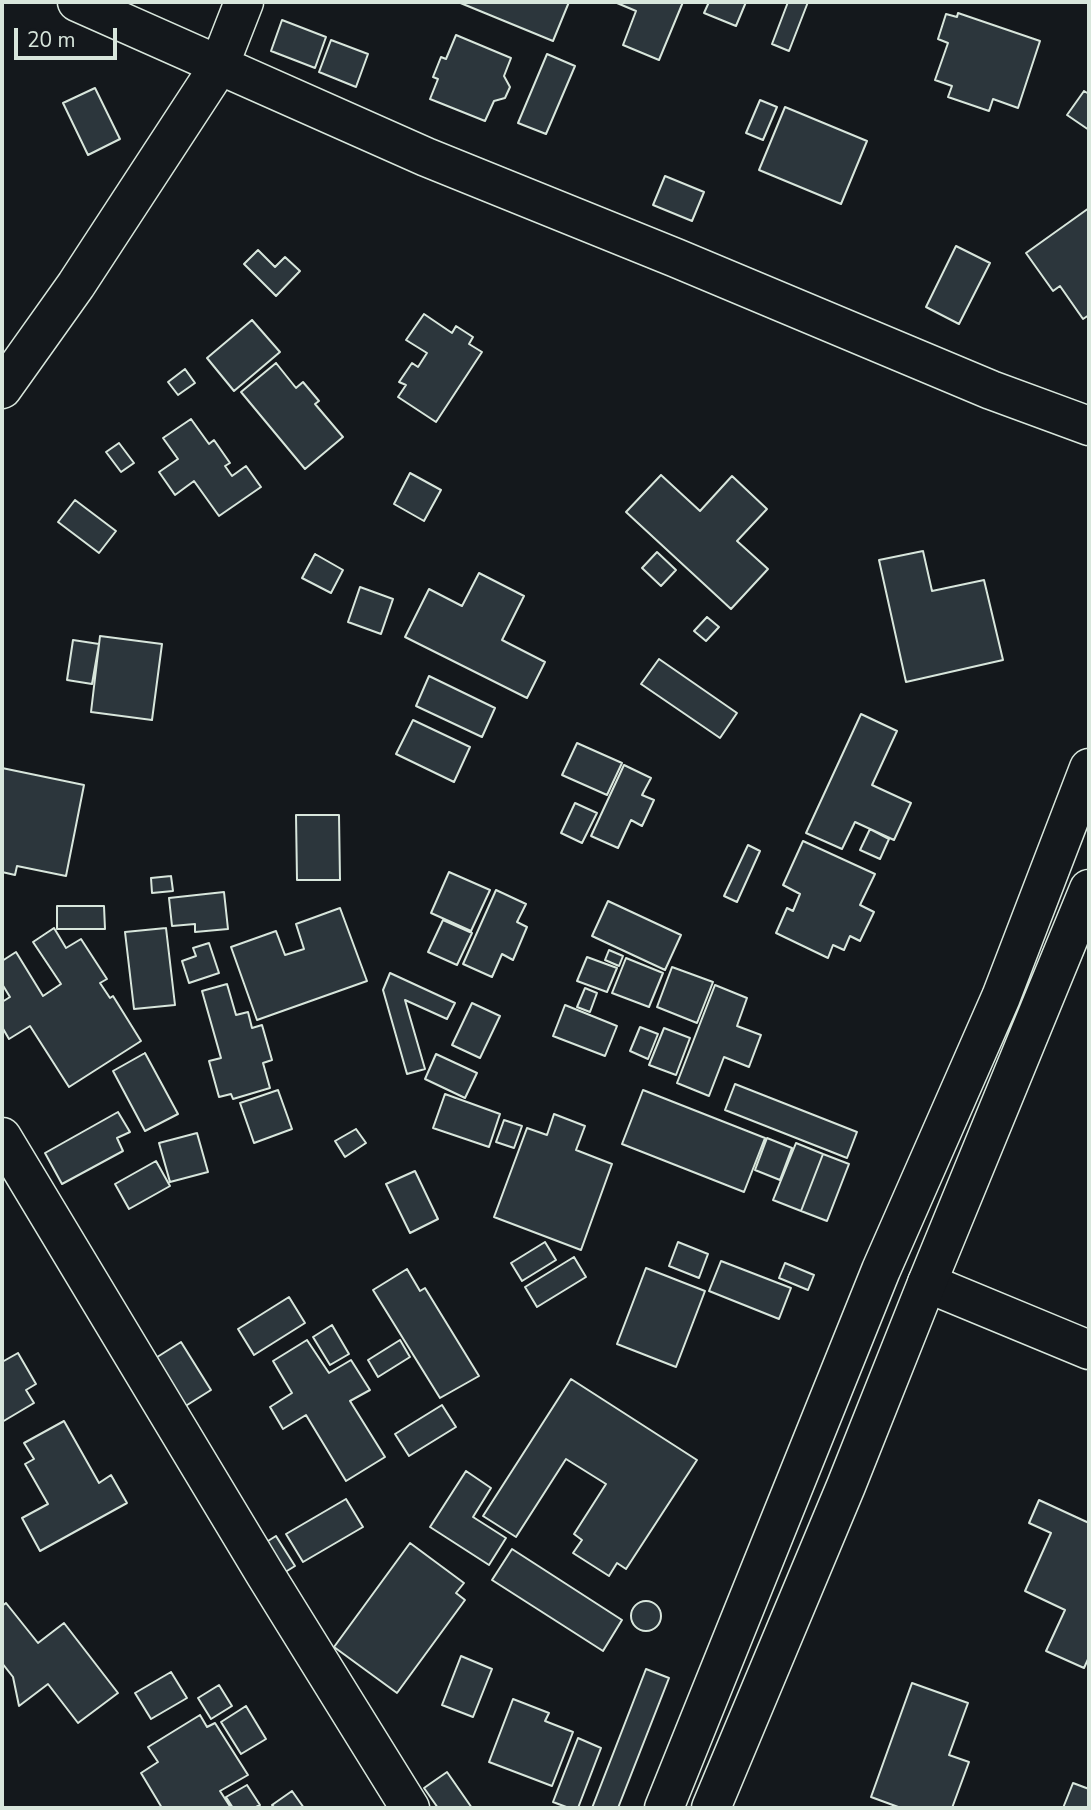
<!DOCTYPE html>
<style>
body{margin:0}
#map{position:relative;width:1091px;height:1810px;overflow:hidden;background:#14181c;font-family:"Nunito Sans",sans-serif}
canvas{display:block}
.frame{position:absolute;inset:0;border:4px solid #d8e6dc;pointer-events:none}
.scale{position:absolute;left:14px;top:28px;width:103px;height:32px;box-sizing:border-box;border:4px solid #d8e6dc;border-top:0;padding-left:9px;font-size:21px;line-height:24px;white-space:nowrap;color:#d8e6dc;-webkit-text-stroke:5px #14181c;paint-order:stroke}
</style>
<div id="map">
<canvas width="1091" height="1810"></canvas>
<div class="frame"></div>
<div class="scale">20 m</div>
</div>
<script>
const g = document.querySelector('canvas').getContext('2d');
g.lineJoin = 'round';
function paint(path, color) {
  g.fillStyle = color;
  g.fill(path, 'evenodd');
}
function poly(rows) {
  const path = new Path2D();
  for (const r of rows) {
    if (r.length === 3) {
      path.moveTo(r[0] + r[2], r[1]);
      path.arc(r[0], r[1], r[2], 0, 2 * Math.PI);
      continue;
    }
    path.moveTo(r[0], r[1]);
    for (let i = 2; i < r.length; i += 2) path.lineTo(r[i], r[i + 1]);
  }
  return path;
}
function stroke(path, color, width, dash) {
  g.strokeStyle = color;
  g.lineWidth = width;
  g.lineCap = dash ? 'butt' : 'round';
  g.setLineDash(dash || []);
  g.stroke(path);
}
const building = poly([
 [458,2,569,2,553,41,458,2],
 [618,2,683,2,659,60,623,45,636,11,617,3,618,2],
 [709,2,746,2,736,26,704,13,709,2],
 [788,2,808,2,789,51,772,44,788,2],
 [958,13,1040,41,1018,108,993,99,989,111,948,97,952,86,935,80,948,43,938,39,946,14,957,17,958,13],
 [282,20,326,37,315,68,271,51,282,20],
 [456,35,511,58,504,76,510,87,505,98,494,101,485,121,430,99,438,79,433,77,441,57,446,59,456,35],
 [331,40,368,54,356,87,319,72,331,40],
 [547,54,575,66,546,134,518,123,547,54],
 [95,88,120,139,88,155,63,103,95,88],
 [1084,91,1089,94,1089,130,1067,115,1084,91],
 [760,100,777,107,763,140,746,133,760,100],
 [785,107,867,141,841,204,759,170,785,107],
 [665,176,704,192,692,221,653,205,665,176],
 [1089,208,1089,315,1083,319,1060,286,1053,291,1026,253,1089,208],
 [956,246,990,263,959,324,926,307,956,246],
 [258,250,275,267,285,257,300,271,276,296,244,264,258,250],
 [424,314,452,333,456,326,473,337,469,344,482,352,436,422,398,397,406,385,399,382,412,363,418,367,427,353,406,340,424,314],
 [252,320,280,352,234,391,207,358,252,320],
 [276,363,296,388,303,382,319,401,315,404,343,437,305,469,241,392,276,363],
 [185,369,195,383,178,395,168,382,185,369],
 [191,419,209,444,214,440,230,463,225,466,232,476,246,466,261,487,219,516,194,481,175,495,159,472,178,459,163,438,191,419],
 [119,443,134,463,121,472,106,452,119,443],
 [410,473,441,490,424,521,394,504,410,473],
 [661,475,700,511,732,476,767,509,737,541,768,569,731,609,626,512,661,475],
 [75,500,116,531,99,553,58,522,75,500],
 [923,551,932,591,984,580,1003,660,906,682,879,560,923,551],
 [657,552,676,570,661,586,642,568,657,552],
 [315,554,343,570,331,593,302,578,315,554],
 [479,573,524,596,502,640,545,662,527,698,405,637,429,589,462,606,479,573],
 [360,587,393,599,381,634,348,622,360,587],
 [707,617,719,627,706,641,694,631,707,617],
 [100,636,162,644,152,720,91,712,100,636],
 [73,640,99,644,92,684,67,680,73,640],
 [659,659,737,713,720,738,641,684,659,659],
 [429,676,495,708,482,737,416,706,429,676],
 [861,714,897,731,872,785,911,803,894,840,855,822,842,849,806,833,861,714],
 [413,720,470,747,454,782,396,754,413,720],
 [577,743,622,763,607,795,562,775,577,743],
 [624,765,651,778,642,795,654,800,642,826,631,820,618,848,591,836,624,765],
 [2,768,84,785,66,876,17,866,15,875,2,872,2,768],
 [575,803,597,813,582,843,561,833,575,803],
 [296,815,339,815,340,880,297,880,296,815],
 [870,829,889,839,880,859,860,850,870,829],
 [803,841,875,874,860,905,874,912,860,941,850,936,844,950,833,945,828,958,776,933,787,908,793,911,800,894,783,885,803,841],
 [748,845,760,851,737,902,724,896,748,845],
 [449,872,490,890,471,931,431,913,449,872],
 [171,876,173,891,152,893,151,878,171,876],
 [496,890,526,904,517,922,527,927,513,960,502,954,492,977,463,964,496,890],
 [224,892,228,929,195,932,195,924,172,926,169,898,224,892],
 [608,901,681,935,665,970,592,936,608,901],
 [57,906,104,906,105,929,57,929,57,906],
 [340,908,367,981,257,1020,231,947,276,931,285,955,304,949,296,924,340,908],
 [443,920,472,933,457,965,428,952,443,920],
 [54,928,66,948,81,939,107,979,100,983,110,998,113,996,141,1041,69,1087,30,1026,9,1039,2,1027,2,1002,10,997,2,984,2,961,16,952,43,996,61,984,33,942,54,928],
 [166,928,175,1005,134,1009,125,932,166,928],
 [209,943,219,973,189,983,182,961,196,956,193,948,209,943],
 [609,950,623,956,619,966,605,960,609,950],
 [587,957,617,968,607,992,577,981,587,957],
 [626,958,663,973,649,1007,612,993,626,958],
 [672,967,713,982,697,1023,657,1007,672,967],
 [390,973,455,1003,447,1019,405,1000,425,1069,407,1074,383,990,390,973],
 [227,984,236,1015,248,1012,252,1028,262,1025,272,1060,263,1063,270,1088,233,1099,231,1094,219,1097,209,1061,221,1058,202,991,227,984],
 [715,985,747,998,737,1026,761,1035,749,1067,724,1057,709,1096,677,1083,715,985],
 [585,988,597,993,590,1012,577,1007,585,988],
 [472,1003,500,1016,480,1058,452,1045,472,1003],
 [565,1005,617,1026,605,1056,553,1036,565,1005],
 [640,1027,658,1034,648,1059,630,1051,640,1027],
 [664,1028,690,1038,676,1075,649,1065,664,1028],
 [145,1053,178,1114,145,1131,113,1071,145,1053],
 [436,1054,477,1073,465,1098,425,1079,436,1054],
 [735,1084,857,1132,847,1158,725,1110,735,1084],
 [278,1090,292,1129,254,1143,240,1103,278,1090],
 [643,1090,765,1138,744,1192,622,1144,643,1090],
 [445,1094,500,1114,489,1147,433,1128,445,1094],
 [118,1112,130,1132,117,1138,123,1151,62,1184,45,1153,118,1112],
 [554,1114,585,1126,576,1150,612,1164,581,1250,494,1217,527,1128,547,1135,554,1114],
 [504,1120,522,1126,514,1148,496,1142,504,1120],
 [356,1129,366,1143,345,1157,335,1141,356,1129],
 [197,1133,208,1172,170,1182,159,1143,197,1133],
 [767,1138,792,1148,780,1180,755,1170,767,1138],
 [796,1143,823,1154,801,1211,773,1200,796,1143],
 [823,1154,849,1164,827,1221,801,1211,823,1154],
 [156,1161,170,1186,129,1209,115,1184,156,1161],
 [415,1171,438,1219,410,1233,386,1184,415,1171],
 [545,1242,556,1260,522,1281,511,1263,545,1242],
 [678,1242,708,1254,699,1278,669,1266,678,1242],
 [574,1257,586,1277,537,1307,525,1287,574,1257],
 [721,1261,791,1288,779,1319,709,1291,721,1261],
 [785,1263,814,1275,808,1290,779,1278,785,1263],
 [646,1268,705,1291,676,1367,617,1344,646,1268],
 [407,1269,420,1291,425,1288,479,1376,440,1398,373,1290,407,1269],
 [289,1297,305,1323,254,1355,238,1329,289,1297],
 [332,1325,349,1354,330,1365,313,1337,332,1325],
 [307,1340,329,1373,351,1360,370,1390,350,1401,385,1457,346,1481,306,1415,283,1429,270,1407,292,1393,273,1361,307,1340],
 [400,1340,410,1357,378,1377,368,1360,400,1340],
 [181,1342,211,1390,184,1407,154,1359,181,1342],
 [18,1353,36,1384,26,1390,34,1403,2,1422,2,1362,18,1353],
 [571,1379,697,1460,626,1569,617,1563,609,1576,573,1553,582,1540,574,1534,606,1484,566,1459,516,1537,483,1516,571,1379],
 [442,1405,456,1427,409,1456,395,1434,442,1405],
 [64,1421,99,1483,111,1475,127,1503,40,1551,22,1518,48,1504,25,1464,34,1459,24,1443,64,1421],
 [466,1471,491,1488,473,1517,506,1538,489,1565,430,1527,466,1471],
 [346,1499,363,1527,303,1562,286,1534,346,1499],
 [1039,1500,1089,1523,1089,1657,1084,1668,1046,1651,1065,1610,1025,1591,1051,1533,1029,1523,1039,1500],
 [276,1536,295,1566,274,1579,255,1549,276,1536],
 [410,1543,464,1583,456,1593,465,1600,397,1693,334,1647,410,1543],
 [512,1549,622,1620,603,1651,492,1580,512,1549],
 [646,1616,15],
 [6,1603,38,1643,64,1623,118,1693,78,1723,48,1684,19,1706,13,1677,2,1663,2,1606,6,1603],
 [461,1656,492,1669,473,1717,442,1705,461,1656],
 [646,1669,669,1678,618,1808,592,1808,646,1669],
 [171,1672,187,1698,151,1719,135,1693,171,1672],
 [912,1683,968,1703,949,1755,969,1762,952,1808,901,1808,871,1797,912,1683],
 [219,1685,232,1706,211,1719,198,1698,219,1685],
 [513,1699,549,1713,545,1721,573,1732,552,1786,489,1762,513,1699],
 [246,1706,266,1739,241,1754,221,1722,246,1706],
 [200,1715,207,1727,215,1723,248,1775,220,1791,231,1808,162,1808,141,1773,158,1762,148,1747,200,1715],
 [578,1738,601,1748,578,1808,569,1808,553,1802,578,1738],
 [447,1772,472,1808,438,1808,424,1788,447,1772],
 [1073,1783,1089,1789,1089,1808,1063,1808,1073,1783],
 [247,1785,260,1805,254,1808,233,1808,226,1797,247,1785],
 [292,1791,304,1808,275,1808,272,1805,292,1791]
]);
const minor = poly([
 [77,2,426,157,676,258,991,390,1089,426],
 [2,389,76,285,219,66,244,2],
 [2,1137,265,1574,410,1808],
 [927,1283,1089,1350]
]);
const major = poly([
 [664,1808,881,1270,1001,997,1089,768],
 [711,1808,846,1486,927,1283,1089,889]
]);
paint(building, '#2c363c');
stroke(building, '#d8e6dc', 2);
stroke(minor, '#d8e6dc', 41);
stroke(major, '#d8e6dc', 41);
stroke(minor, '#14181c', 38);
stroke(major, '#14181c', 38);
</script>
